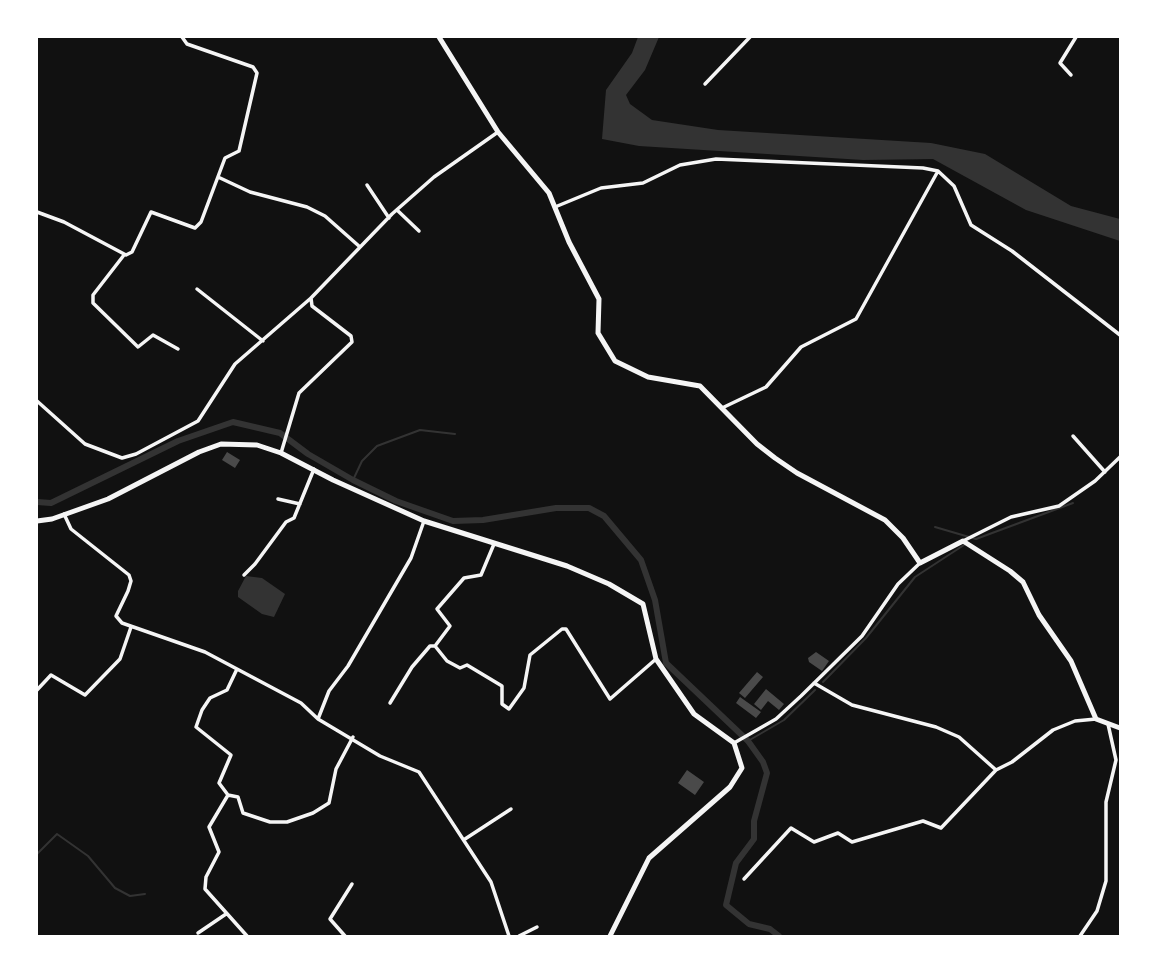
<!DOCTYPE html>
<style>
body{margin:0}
#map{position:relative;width:1157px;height:973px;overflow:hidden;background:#111;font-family:"Work Sans",sans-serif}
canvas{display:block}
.frame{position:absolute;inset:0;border:38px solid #fff;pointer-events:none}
</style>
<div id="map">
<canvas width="1157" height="973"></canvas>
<div class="frame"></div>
</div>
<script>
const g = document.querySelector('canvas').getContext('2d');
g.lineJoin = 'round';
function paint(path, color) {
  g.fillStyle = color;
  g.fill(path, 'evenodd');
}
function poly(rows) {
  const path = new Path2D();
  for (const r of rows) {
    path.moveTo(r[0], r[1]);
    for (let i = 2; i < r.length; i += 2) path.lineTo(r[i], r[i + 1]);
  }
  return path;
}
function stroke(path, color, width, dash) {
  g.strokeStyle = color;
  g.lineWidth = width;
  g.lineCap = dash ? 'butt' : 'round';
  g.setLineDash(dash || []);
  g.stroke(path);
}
const water = poly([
 [638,37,659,37,645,70,626,95,630,104,652,120,718,130,931,143,985,154,1071,206,1120,219,1120,241,1026,210,933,159,863,160,639,146,602,139,606,90,632,53],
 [246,576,262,578,285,594,274,617,262,614,238,597,238,591]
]);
const stream = poly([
 [353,480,362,461,377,446,420,430,455,434],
 [935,527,976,539,1073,503],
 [823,682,866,638,915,577,964,545],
 [748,741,784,720,815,690],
 [37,854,57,834,88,856,115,888,130,896,145,894]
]);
const canal = poly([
 [37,502,51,503,178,441,233,422,280,433,308,454,353,480,396,501,453,521,483,520,556,508,589,508,604,516,641,560,655,600,666,663,748,741,763,762,767,773,754,821,754,839,736,863,726,905,749,924,770,929,779,936]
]);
const building = poly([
 [227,452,240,460,235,468,222,460],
 [816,652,829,661,822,671,809,662,808,658],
 [757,672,763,677,745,698,739,693],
 [766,689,784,704,779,710,768,701,761,710,754,704],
 [740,697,761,712,756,718,736,703],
 [687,770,704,782,695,795,678,783]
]);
const minor = poly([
 [1071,75,1060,63,1076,37],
 [705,84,750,37],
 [218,177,250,192,307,207,325,216,360,247],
 [367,185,389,218],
 [555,207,601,188,643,183,680,165,716,159,923,168,938,171,954,186,971,225,1012,251,1120,335],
 [397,210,419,231],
 [37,212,64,222,126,255,132,252,151,212,195,228,201,222,225,158,239,151,257,73,253,67,187,44,182,37],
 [124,255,93,295,93,303,138,347,153,335,178,349],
 [197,289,263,341],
 [37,401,85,444,122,458,136,454,198,421,235,364,311,298],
 [722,408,766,387,801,347,856,319,938,171],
 [1073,436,1105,472],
 [281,453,299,393,352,342,351,336,312,306,311,298,392,214,434,177,498,132],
 [278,499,300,504],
 [64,514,71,529,129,575,131,581,128,591,116,616,122,623,205,652,301,703,318,719,380,756,419,772,491,882,509,936],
 [963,541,1011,517,1059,506,1095,481,1120,457],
 [244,575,255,564,286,522,294,518,314,469],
 [435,646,450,626,437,609,464,578,481,575,494,544],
 [237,669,227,690,210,698,202,710,196,727,231,755,219,783,228,795,209,827,219,852,206,877,205,889,247,936],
 [814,683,852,705,936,727,959,737,996,770,1012,762,1053,730,1075,721,1096,719],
 [37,690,51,675,85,695,120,659,131,627],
 [390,703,412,667,430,646,435,646,447,661,460,668,467,665,502,686,502,704,509,709,524,688,530,655,562,629,566,629,610,699,656,659],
 [318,719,329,691,348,666,411,558,424,521],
 [734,743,776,719,801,696,862,636,898,584,920,563],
 [228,795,238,797,243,813,270,822,287,822,313,813,329,803,336,769,353,737],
 [465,839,511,809],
 [744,879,791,828,814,842,838,833,852,842,923,821,941,828,996,770],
 [198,933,226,914],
 [345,936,330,919,352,884],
 [519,936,537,927],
 [1080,936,1097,911,1106,881,1106,802,1116,760,1108,724]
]);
const secondary = poly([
 [439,37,498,132,549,193,569,242,599,299,598,333,615,361,648,377,700,386,757,444,775,458,797,473,885,520,903,538,920,563,963,541,1010,571,1023,582,1039,615,1071,661,1096,719,1120,728],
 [37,521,52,519,108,499,199,452,221,444,257,445,281,453,333,480,424,521,567,566,609,584,643,604,656,659,694,714,734,743,742,768,730,787,649,858,610,936]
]);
paint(water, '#333');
stroke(stream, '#333', 2);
stroke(canal, '#333', 6);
paint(building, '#4a4a4a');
stroke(minor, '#f5f5f5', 3.5);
stroke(secondary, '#f5f5f5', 5);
</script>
